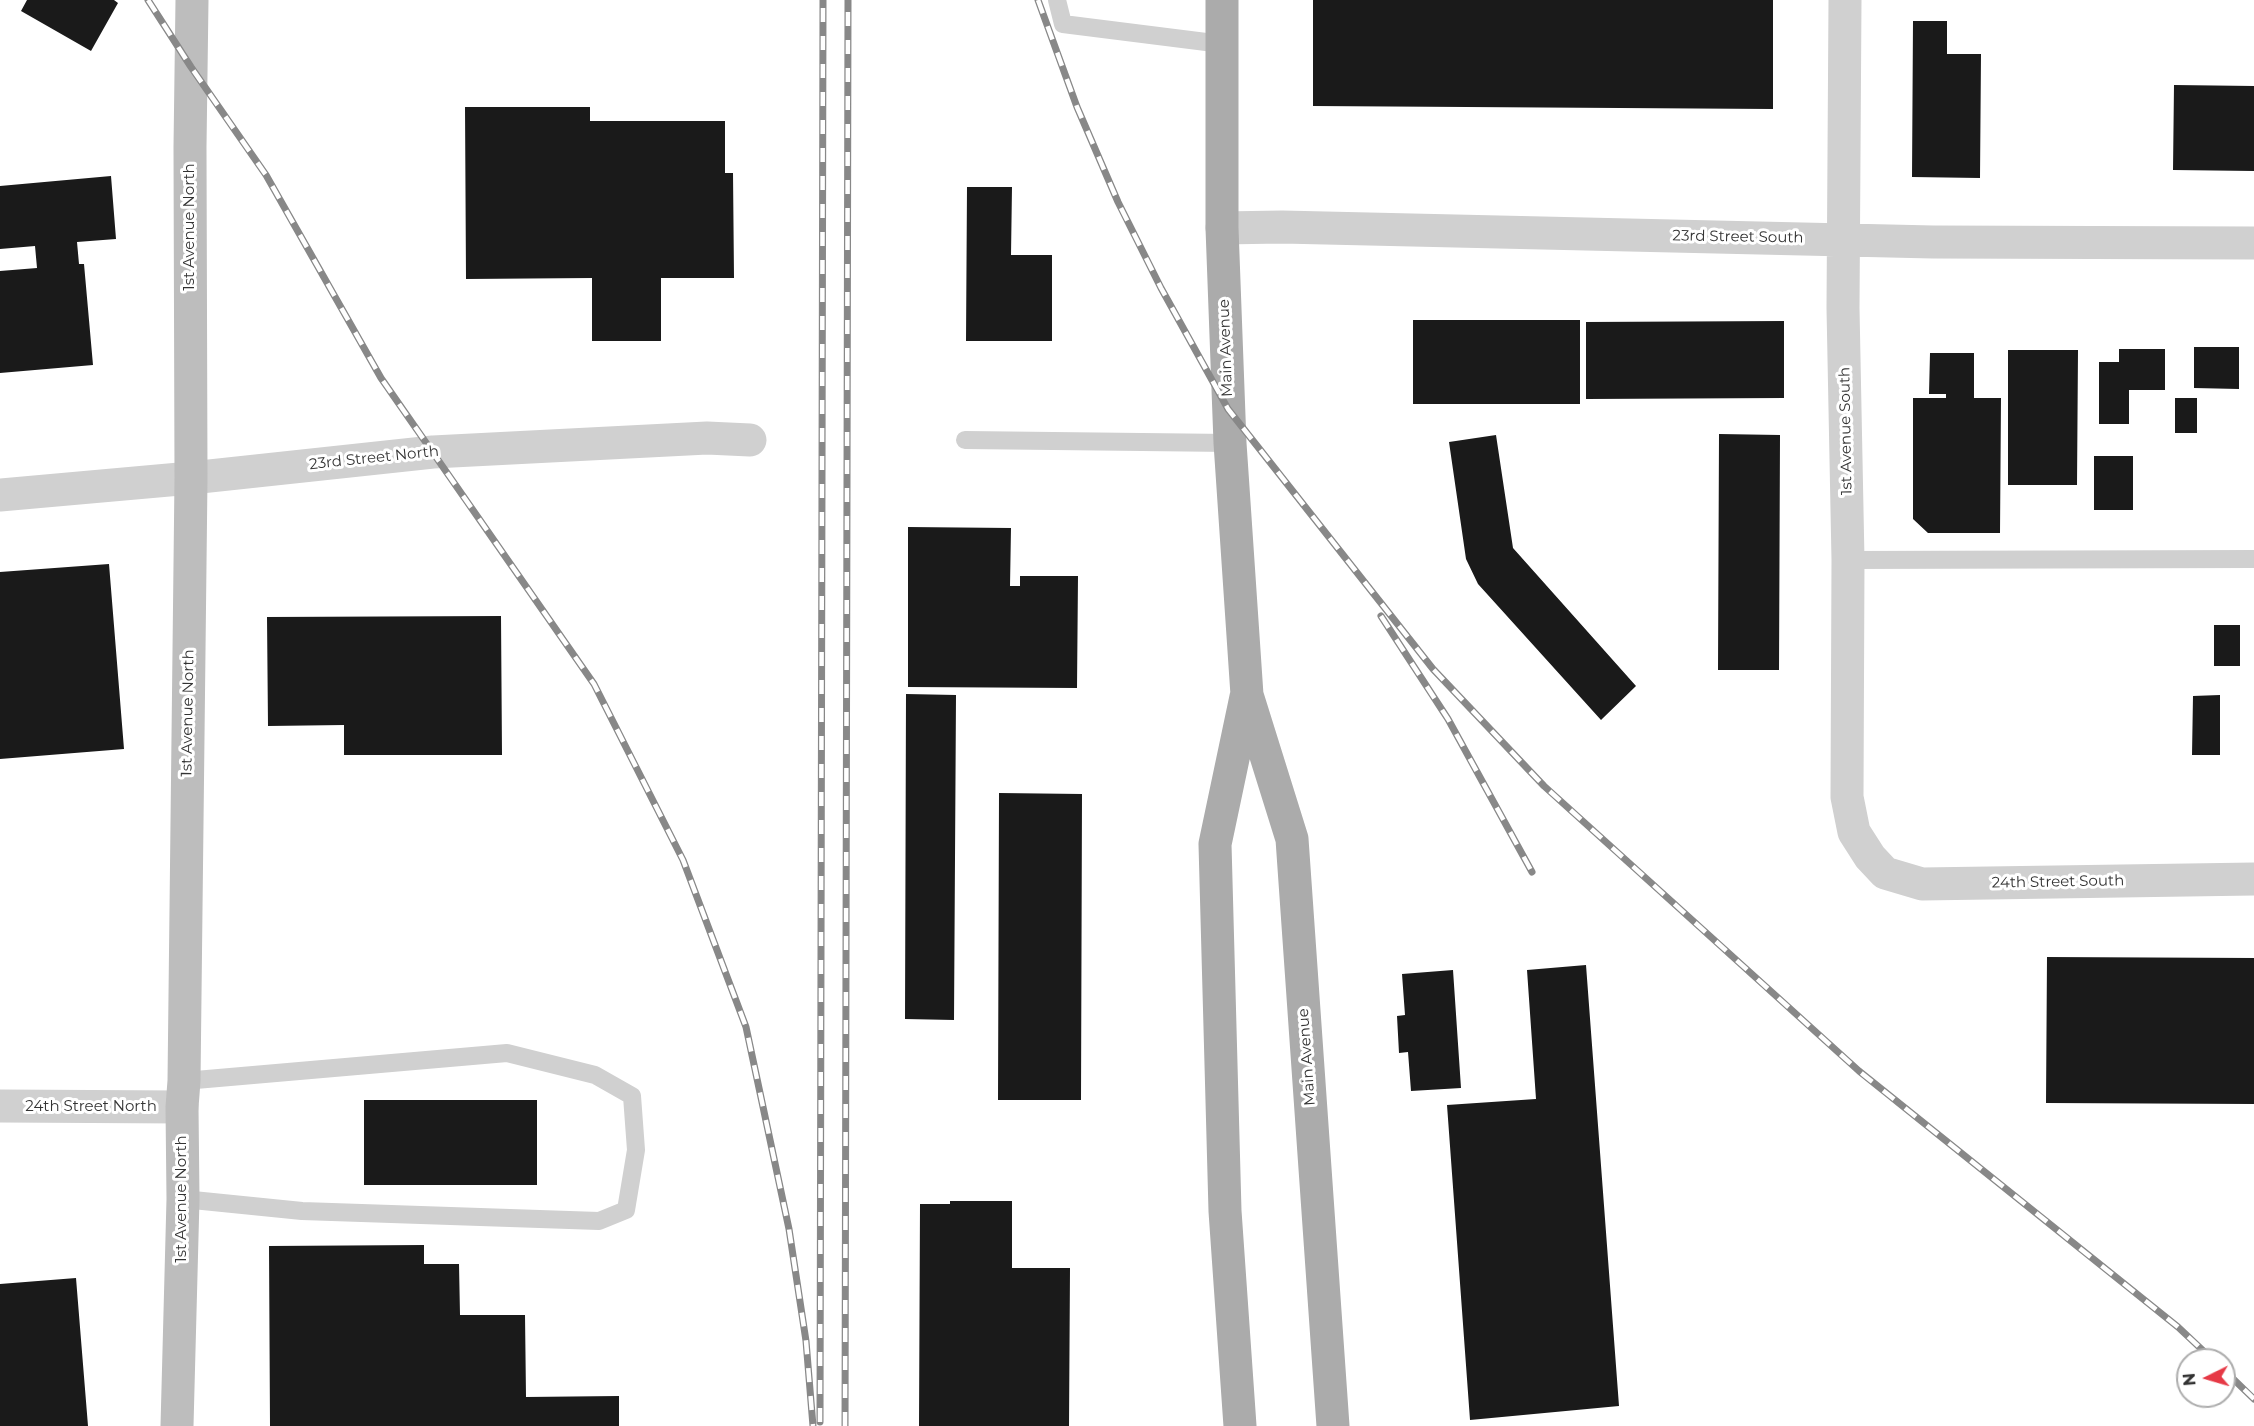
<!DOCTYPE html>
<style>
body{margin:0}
#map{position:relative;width:2254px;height:1426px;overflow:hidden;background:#fff;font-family:Montserrat,sans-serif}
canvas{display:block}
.north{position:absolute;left:2176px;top:1348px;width:60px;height:60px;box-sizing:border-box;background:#fff;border:2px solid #adadad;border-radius:50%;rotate:265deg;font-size:16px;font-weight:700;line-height:24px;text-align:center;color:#333}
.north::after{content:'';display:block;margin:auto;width:21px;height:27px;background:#e63946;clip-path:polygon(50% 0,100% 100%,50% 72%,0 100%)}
</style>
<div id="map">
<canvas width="2254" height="1426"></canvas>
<div class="north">N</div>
</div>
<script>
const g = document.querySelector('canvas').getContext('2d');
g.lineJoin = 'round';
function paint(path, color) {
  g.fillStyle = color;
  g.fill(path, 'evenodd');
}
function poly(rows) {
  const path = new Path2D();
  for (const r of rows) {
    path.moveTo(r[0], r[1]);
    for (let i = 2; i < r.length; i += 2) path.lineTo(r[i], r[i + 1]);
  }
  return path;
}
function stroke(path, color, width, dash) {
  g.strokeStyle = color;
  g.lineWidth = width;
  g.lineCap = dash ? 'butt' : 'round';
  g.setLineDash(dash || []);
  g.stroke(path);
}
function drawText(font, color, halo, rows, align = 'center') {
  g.font = font + ' Montserrat,sans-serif';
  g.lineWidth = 6;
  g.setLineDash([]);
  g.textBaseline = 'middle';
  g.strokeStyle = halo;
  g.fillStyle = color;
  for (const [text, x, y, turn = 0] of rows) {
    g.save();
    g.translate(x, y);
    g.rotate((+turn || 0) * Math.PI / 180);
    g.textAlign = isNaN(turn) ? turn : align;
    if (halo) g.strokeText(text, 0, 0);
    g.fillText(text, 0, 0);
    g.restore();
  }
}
const building = poly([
 [27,0,114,0,118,3,91,51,21,11],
 [1313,0,1773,0,1773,109,1313,106],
 [1913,21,1947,21,1947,54,1981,54,1980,178,1912,177],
 [2174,85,2254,86,2254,171,2173,170],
 [465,107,590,107,590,121,725,121,725,173,733,173,734,278,661,278,661,341,592,341,592,278,466,279],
 [111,176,116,239,77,242,79,264,84,264,93,365,0,373,0,271,37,268,35,246,0,249,0,186],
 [967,187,1012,187,1011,255,1052,255,1052,341,966,341],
 [1413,320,1580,320,1580,404,1413,404],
 [1784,321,1784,398,1586,399,1586,322],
 [2194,347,2239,347,2239,389,2194,388],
 [2119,349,2165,349,2165,390,2129,390,2129,424,2099,424,2099,362,2119,362],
 [2008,350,2078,350,2077,485,2008,485],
 [1930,353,1974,353,1974,398,2001,398,2000,533,1928,533,1913,519,1913,398,1946,398,1946,394,1929,394],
 [2175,398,2197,398,2197,433,2175,433],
 [1719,434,1780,435,1779,670,1718,670],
 [1496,435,1513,548,1636,686,1601,720,1478,584,1466,559,1449,442],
 [2094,456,2133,456,2133,510,2094,510],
 [908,527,1011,528,1010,586,1020,586,1020,576,1078,576,1077,688,908,687],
 [109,564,124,749,0,759,0,572],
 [501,616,502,755,344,755,344,725,268,726,267,617],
 [2214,625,2240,625,2240,666,2214,666],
 [906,694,956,695,954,1020,905,1019],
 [2220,695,2220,755,2192,755,2193,696],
 [999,793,1082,794,1081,1100,998,1100],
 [2047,957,2254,958,2254,1104,2046,1103],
 [1586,965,1619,1406,1470,1420,1447,1105,1536,1099,1527,970],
 [1453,970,1461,1088,1411,1091,1408,1052,1399,1053,1397,1016,1405,1015,1402,974],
 [364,1100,537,1100,537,1185,364,1185],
 [950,1201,1012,1201,1012,1268,1070,1268,1069,1426,919,1426,920,1204,950,1204],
 [424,1245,424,1264,459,1264,460,1315,525,1315,526,1397,619,1396,619,1426,270,1426,269,1246],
 [76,1278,88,1426,0,1426,0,1284]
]);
const lane = poly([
 [1057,0,1063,24,1222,44],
 [965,440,1230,443],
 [1848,560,2254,559],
 [183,1199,302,1211,599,1221,626,1210,636,1150,632,1096,595,1075,507,1053,184,1081]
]);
const street = poly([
 [1845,0,1843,308,1848,560,1847,797,1854,832,1870,857,1885,873,1922,884,2254,879],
 [1222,228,1282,227,1933,242,2254,243],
 [0,495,191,478,433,452,707,438,750,440],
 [0,1106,182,1107]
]);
const secondary = poly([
 [177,1426,183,1199,182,1107,184,1081,191,478,190,147,192,0]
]);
const primary = poly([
 [1222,0,1222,228,1230,443,1247,695,1292,839,1333,1426],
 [1240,1426,1225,1211,1215,844,1246,697]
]);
const rail = poly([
 [148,0,191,67,266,175,381,378,594,684,683,860,746,1027,789,1229,806,1341,813,1426],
 [1038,0,1077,107,1118,202,1161,288,1228,409,1433,669,1544,786,1859,1071,2178,1327,2213,1360],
 [1381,616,1448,719,1532,872],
 [2224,1370,2254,1399],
 [820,1422,823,0],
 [845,1426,848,0]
]);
const streetNames = [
 ["1st Avenue North",190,227,-90],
 ["23rd Street South",1738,237,1],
 ["Main Avenue",1226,348,-92],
 ["1st Avenue South",1846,431,-91],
 ["23rd Street North",374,458,-6],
 ["1st Avenue North",188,713,-89],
 ["24th Street South",2058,882,-1],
 ["Main Avenue",1307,1057,-94],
 ["24th Street North",91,1107],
 ["1st Avenue North",182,1199,-90]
];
paint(building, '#1a1a1a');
stroke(lane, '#d0d0d0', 18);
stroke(street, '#d0d0d0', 33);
stroke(secondary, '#bdbdbd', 33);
stroke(primary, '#ababab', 33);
stroke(rail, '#888', 7);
stroke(rail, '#fff', 4.5, [14]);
drawText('15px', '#333', '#fff', streetNames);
</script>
